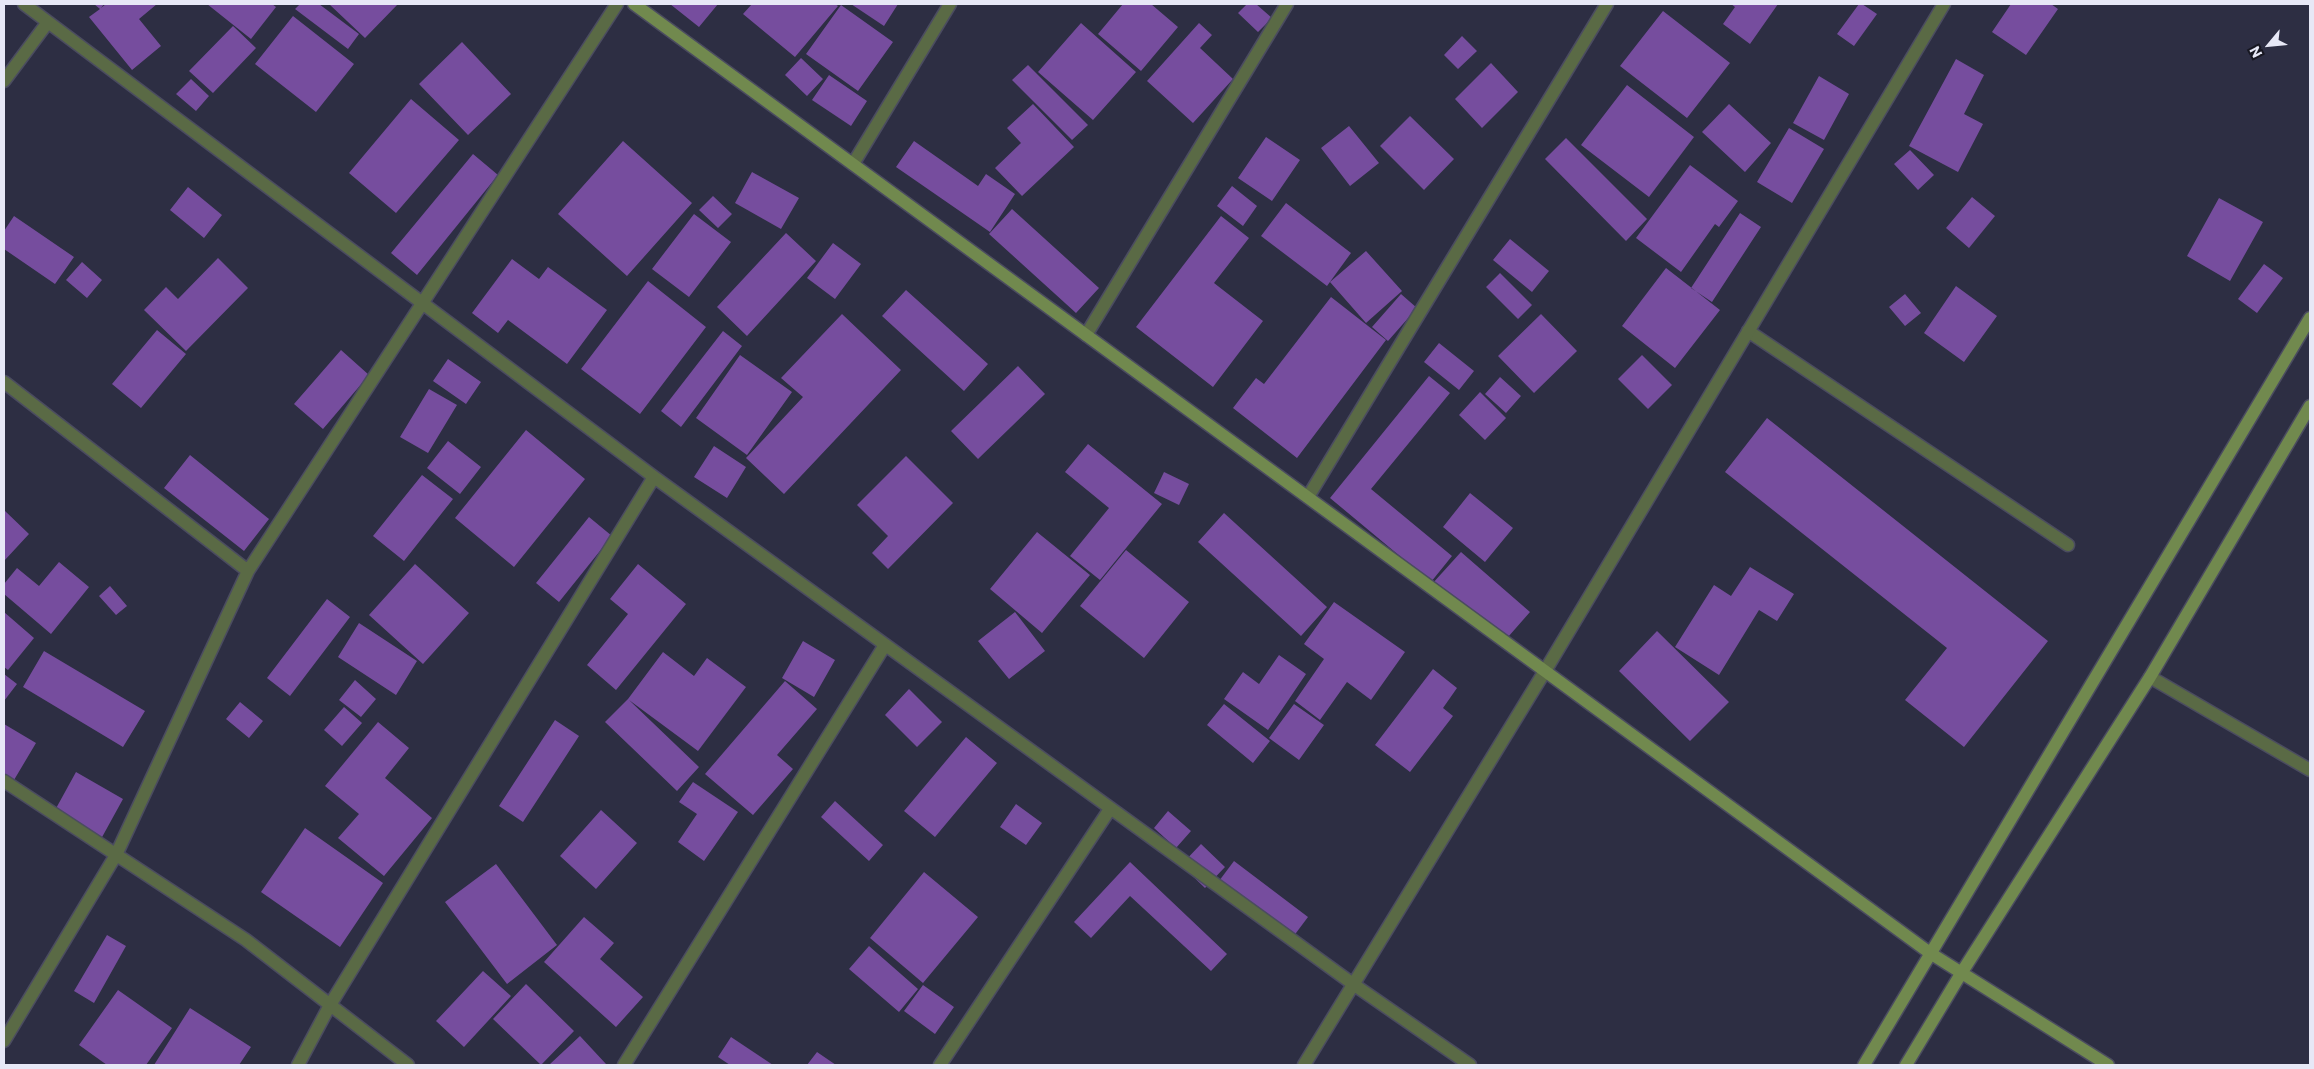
<!DOCTYPE html>
<style>
body{margin:0}
#map{position:relative;width:2314px;height:1069px;overflow:hidden;background:#2d2e43;font-family:Commissioner,sans-serif}
canvas{display:block}
.frame{position:absolute;inset:0;border:5px solid #e7e8f6;pointer-events:none}
.north{position:absolute;left:2244px;top:20px;width:50px;height:50px;-webkit-text-stroke:4px #171721;paint-order:stroke;rotate:242deg;font-size:14px;font-weight:700;line-height:20px;text-align:center;color:#e7e8f6}
.north::after{content:'';display:block;margin:auto;width:18px;height:22px;background:#e7e8f6;clip-path:polygon(50% 0,100% 100%,50% 72%,0 100%)}
</style>
<div id="map">
<canvas width="2314" height="1069"></canvas>
<div class="frame"></div>
<div class="north">N</div>
</div>
<script>
const g = document.querySelector('canvas').getContext('2d');
g.lineJoin = 'round';
function paint(path, color) {
  g.fillStyle = color;
  g.fill(path, 'evenodd');
}
function poly(rows) {
  const path = new Path2D();
  for (const r of rows) {
    path.moveTo(r[0], r[1]);
    for (let i = 2; i < r.length; i += 2) path.lineTo(r[i], r[i + 1]);
  }
  return path;
}
function stroke(path, color, width, dash) {
  g.strokeStyle = color;
  g.lineWidth = width;
  g.lineCap = dash ? 'butt' : 'round';
  g.setLineDash(dash || []);
  g.stroke(path);
}
const building = poly([
 [94,4,104,4,101,8,106,4,157,4,139,19,161,46,132,70,89,17,100,9],
 [207,4,272,4,276,7,251,39],
 [300,4,319,4,359,34,348,49,295,9],
 [329,4,398,4,365,38],
 [670,4,718,4,699,27],
 [752,4,835,4,838,6,795,57,743,14],
 [851,4,898,4,884,26],
 [1123,4,1151,4,1178,27,1141,71,1098,34],
 [1247,4,1256,4,1272,18,1258,32,1238,13],
 [1731,4,1778,4,1750,44,1723,24,1735,7],
 [1859,4,1862,4,1877,14,1854,46,1837,34],
 [2011,4,2051,4,2058,9,2026,55,1992,32],
 [841,5,893,42,858,91,806,54],
 [1663,11,1730,63,1687,118,1620,66],
 [293,16,354,64,316,112,255,64],
 [1081,23,1136,72,1093,120,1038,72],
 [1199,23,1212,35,1200,48,1233,79,1193,123,1147,81],
 [233,26,256,48,213,93,189,71],
 [1462,36,1477,51,1458,69,1444,55],
 [462,42,511,94,468,135,419,84],
 [801,58,823,79,807,96,785,75],
 [1956,59,1984,75,1964,114,1983,124,1958,172,1909,146],
 [1491,63,1518,92,1482,128,1455,99],
 [1028,65,1088,125,1072,140,1012,80],
 [829,75,867,101,851,126,812,100],
 [1819,76,1849,94,1824,140,1793,123],
 [191,79,209,96,196,111,176,94],
 [1627,85,1694,137,1649,197,1581,145],
 [411,99,459,140,396,213,349,173],
 [1033,104,1074,147,1022,196,995,168,1021,143,1007,128],
 [1729,104,1771,143,1745,172,1702,132],
 [1410,116,1454,159,1424,190,1380,146],
 [1349,126,1379,163,1350,186,1321,148],
 [1789,128,1824,149,1792,203,1757,182],
 [1266,137,1300,160,1272,201,1238,178],
 [1566,138,1647,219,1626,241,1545,159],
 [623,141,692,203,627,276,558,214],
 [914,141,978,186,986,174,1015,194,990,232,896,167],
 [1910,150,1934,175,1918,190,1894,164],
 [473,154,498,175,417,275,391,253],
 [1690,165,1738,201,1719,227,1715,224,1681,272,1636,238],
 [752,172,799,198,781,229,735,203],
 [1232,186,1257,206,1243,226,1217,206],
 [188,187,222,215,204,238,170,210],
 [713,196,732,214,718,228,699,210],
 [1972,197,1995,216,1969,248,1946,228],
 [2219,198,2263,222,2230,281,2187,256],
 [1286,203,1351,253,1327,286,1261,236],
 [1012,209,1099,288,1076,313,989,234],
 [1740,213,1761,227,1712,302,1691,288],
 [694,214,731,242,689,297,652,269],
 [14,216,74,257,55,284,4,249,4,231],
 [1221,216,1249,238,1214,283,1263,321,1213,387,1136,327],
 [786,233,816,261,747,336,717,307],
 [1510,239,1549,271,1532,292,1493,260],
 [833,243,861,264,835,299,807,278],
 [1366,251,1402,291,1366,323,1330,282],
 [218,258,248,288,186,351,144,310,166,287,178,299],
 [512,259,539,279,548,267,607,310,567,364,508,320,498,333,472,313],
 [82,262,102,280,87,298,66,280],
 [2264,264,2283,278,2257,313,2238,299],
 [1666,268,1720,310,1675,368,1622,326],
 [1500,273,1532,305,1518,319,1486,287],
 [648,281,706,327,640,414,581,369],
 [1956,286,1997,316,1964,362,1924,333],
 [906,290,988,364,964,391,882,316],
 [1401,294,1417,308,1388,341,1372,327],
 [1905,294,1921,313,1905,326,1889,307],
 [1331,297,1386,340,1297,458,1233,408,1256,378,1264,384],
 [842,314,901,370,784,494,746,458,803,397,781,378],
 [1541,314,1577,351,1534,393,1498,356],
 [157,330,186,354,141,408,112,384],
 [723,331,742,346,681,427,661,411],
 [1439,343,1474,371,1459,390,1424,362],
 [341,350,369,375,323,429,294,404],
 [740,355,792,392,747,455,696,418],
 [1642,355,1672,385,1648,409,1618,379],
 [448,359,481,382,466,404,433,381],
 [1018,366,1045,394,978,459,951,431],
 [1429,376,1450,393,1371,489,1452,556,1431,582,1330,498],
 [1500,377,1521,396,1506,413,1485,394],
 [429,389,457,405,428,453,400,437],
 [1480,392,1506,418,1485,440,1459,415],
 [1767,418,2048,641,1964,747,1905,700,1947,648,1725,472],
 [526,430,585,479,514,567,455,518],
 [448,441,481,467,460,494,427,468],
 [1088,444,1162,504,1100,580,1070,556,1109,508,1065,472],
 [714,446,746,467,727,498,694,477],
 [190,455,269,519,244,551,164,488],
 [906,456,953,503,888,569,872,553,888,536,857,505],
 [1164,472,1189,484,1179,505,1154,493],
 [422,475,453,499,404,561,373,536],
 [1470,493,1513,528,1485,562,1443,527],
 [4,510,29,534,4,561],
 [1224,513,1327,607,1301,636,1198,542],
 [589,517,612,536,559,602,536,583],
 [1037,532,1090,575,1042,633,990,589],
 [1126,550,1189,602,1144,658,1080,606],
 [1461,552,1530,612,1501,645,1432,584],
 [59,562,89,587,51,634,4,594,4,584,17,568,39,586],
 [415,564,469,613,423,664,369,615],
 [638,564,686,604,616,690,587,665,628,614,610,599],
 [1750,567,1794,594,1777,621,1759,610,1719,675,1675,647,1714,585,1731,596],
 [110,586,127,606,116,615,99,596],
 [327,599,350,617,290,696,267,678],
 [1334,602,1405,652,1371,700,1347,682,1320,720,1295,701,1324,659,1304,644],
 [4,612,34,638,8,670,4,667],
 [1015,612,1045,651,1009,679,978,641],
 [359,623,417,661,396,695,338,657],
 [1657,631,1729,702,1690,741,1619,671],
 [803,641,835,660,814,697,782,678],
 [44,651,145,711,123,747,23,687],
 [663,652,694,676,707,658,746,687,698,751,629,700,699,767,677,791,605,722,628,699],
 [1279,655,1306,674,1268,730,1224,699,1243,672,1259,684],
 [1433,669,1457,688,1443,708,1453,716,1410,772,1375,745],
 [4,674,17,684,4,701],
 [355,680,376,699,361,717,339,700],
 [785,681,817,709,777,755,793,769,753,815,705,774],
 [909,689,942,722,917,747,885,715],
 [240,702,263,721,249,738,226,719],
 [1224,704,1270,741,1253,763,1207,725],
 [1294,704,1324,725,1299,760,1269,738],
 [344,707,362,723,342,746,324,730],
 [555,720,579,736,523,822,499,806],
 [378,722,409,748,385,778,432,818,384,876,338,838,359,814,325,786],
 [4,724,36,743,14,780,4,774],
 [966,737,997,763,935,837,904,811],
 [76,772,123,799,101,839,54,812],
 [693,782,738,812,704,861,678,842,697,814,679,802],
 [835,801,883,845,869,861,821,817],
 [1016,804,1042,823,1026,845,1000,827],
 [601,810,637,843,596,889,560,856],
 [1168,811,1191,831,1176,848,1154,828],
 [305,828,383,883,340,947,261,892],
 [1201,844,1225,867,1205,888,1181,865],
 [1234,861,1308,917,1293,937,1219,881],
 [1130,862,1227,954,1211,971,1130,896,1091,938,1074,922],
 [496,864,557,945,507,984,445,902],
 [924,872,978,917,923,983,870,938],
 [584,917,614,943,600,959,643,997,616,1027,544,962],
 [107,935,126,946,94,1003,74,991],
 [869,946,918,989,899,1012,849,969],
 [483,971,511,996,464,1047,436,1021],
 [526,984,574,1031,541,1065,493,1019],
 [923,985,954,1007,935,1034,904,1011],
 [118,990,172,1028,146,1065,107,1065,79,1045],
 [190,1008,251,1047,239,1065,154,1065],
 [580,1036,606,1064,551,1065,550,1064],
 [731,1037,773,1065,730,1065,718,1057],
 [817,1052,836,1065,807,1065]
]);
const lane = poly([
 [1748,331,2068,545]
]);
const street = poly([
 [24,4,654,477,1353,984,1470,1065],
 [4,81,48,22],
 [853,164,950,4],
 [1086,335,1287,4],
 [4,382,248,571],
 [1308,497,1607,4],
 [2150,677,2310,770],
 [4,781,246,940,408,1065],
 [4,1041,116,855,248,571,617,4],
 [298,1065,330,1005,654,477],
 [624,1065,885,645],
 [940,1065,1110,809],
 [1304,1065,1545,671,1944,4]
]);
const secondary = poly([
 [634,4,1930,953,2108,1065],
 [1864,1065,2310,318],
 [1906,1065,1962,972,2150,677,2310,406]
]);
paint(building, '#764d9e');
stroke(lane, '#4b4c60', 15);
stroke(street, '#4b4c60', 15);
stroke(secondary, '#4b4c60', 15);
stroke(lane, '#5a6a45', 12);
stroke(street, '#5a6a45', 12);
stroke(secondary, '#71894e', 12);
</script>
